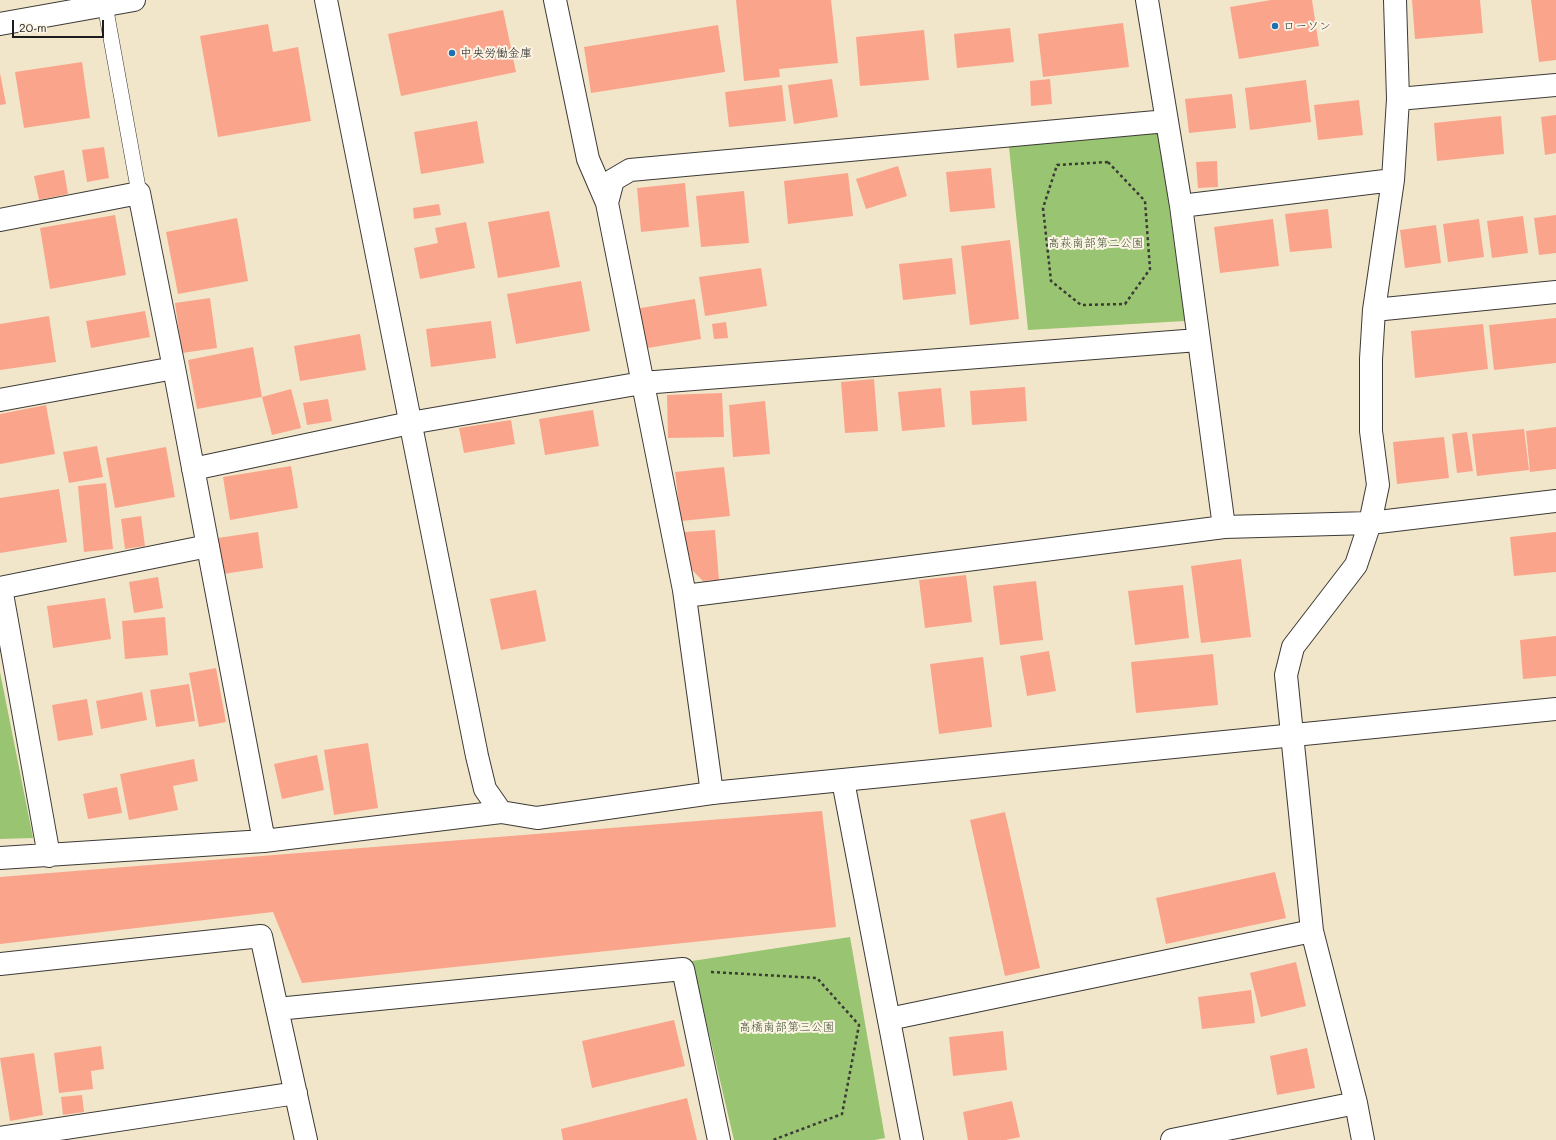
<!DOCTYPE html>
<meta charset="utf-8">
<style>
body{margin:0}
#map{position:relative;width:1556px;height:1140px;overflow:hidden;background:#f2e6ca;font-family:Mali,sans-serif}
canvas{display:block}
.scale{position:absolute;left:12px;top:20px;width:92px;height:18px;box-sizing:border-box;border:2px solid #1c1c1c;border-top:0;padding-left:5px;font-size:12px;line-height:14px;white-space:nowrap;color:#1c1c1c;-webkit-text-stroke:3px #fcf5e5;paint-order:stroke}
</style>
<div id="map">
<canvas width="1556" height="1140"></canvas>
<div class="scale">20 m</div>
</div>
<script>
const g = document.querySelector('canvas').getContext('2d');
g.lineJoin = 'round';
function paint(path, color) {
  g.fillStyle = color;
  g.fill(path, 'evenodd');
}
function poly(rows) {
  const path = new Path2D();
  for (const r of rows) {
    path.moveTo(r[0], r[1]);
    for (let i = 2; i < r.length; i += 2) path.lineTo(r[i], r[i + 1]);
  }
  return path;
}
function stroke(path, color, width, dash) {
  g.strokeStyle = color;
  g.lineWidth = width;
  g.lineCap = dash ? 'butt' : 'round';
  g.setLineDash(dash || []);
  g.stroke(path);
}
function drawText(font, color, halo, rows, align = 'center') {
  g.font = font + ' Mali,"Klee One",sans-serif';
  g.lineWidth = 4;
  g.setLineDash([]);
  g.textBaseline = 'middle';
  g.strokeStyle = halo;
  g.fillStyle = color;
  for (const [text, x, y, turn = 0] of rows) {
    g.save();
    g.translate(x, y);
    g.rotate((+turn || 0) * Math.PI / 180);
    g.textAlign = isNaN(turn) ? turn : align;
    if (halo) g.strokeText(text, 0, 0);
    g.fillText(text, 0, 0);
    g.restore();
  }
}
const green = poly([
 [1159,132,1185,321,1028,330,1009,147],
 [0,672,33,838,0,839],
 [850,937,885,1138,874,1140,734,1140,692,961]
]);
const building = poly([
 [736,0,831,0,838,63,779,69,780,77,744,81],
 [1271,0,1312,0,1319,46,1239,59,1230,7],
 [1412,0,1480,0,1483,33,1415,39],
 [1531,0,1556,0,1556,60,1539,62],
 [503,10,516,72,401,96,388,34],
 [1123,23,1129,67,1043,77,1038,34],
 [268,24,273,52,298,47,311,121,218,137,200,36],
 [718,25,725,72,591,93,584,47],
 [1010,28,1014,62,957,68,954,34],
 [924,30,929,80,860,86,856,37],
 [82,62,90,118,24,128,15,72],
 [0,73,6,104,0,105],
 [832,79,838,117,794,124,788,85],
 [1050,79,1052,104,1031,106,1030,81],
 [1306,80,1311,122,1250,130,1245,88],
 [782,85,786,121,729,127,725,92],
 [1232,94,1236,128,1189,133,1185,99],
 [1359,100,1363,135,1318,140,1314,105],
 [1556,115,1556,153,1545,155,1541,117],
 [1501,116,1504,154,1437,161,1434,123],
 [477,121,484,163,421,174,414,132],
 [104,147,109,178,87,182,82,150],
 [1217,161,1218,187,1198,188,1196,162],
 [898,166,907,196,866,209,856,179],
 [991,168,995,208,950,212,946,172],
 [64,170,68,194,39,200,34,176],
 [848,173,853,216,788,224,784,181],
 [685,183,689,227,641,232,637,188],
 [744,191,749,243,701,247,696,196],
 [439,204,441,215,414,219,413,208],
 [1328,209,1332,248,1290,252,1285,214],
 [549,211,560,267,498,278,488,222],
 [115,215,126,275,50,289,40,228],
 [1556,215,1556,253,1539,255,1534,218],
 [1523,216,1528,253,1492,258,1487,221],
 [237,218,248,281,178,294,166,232],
 [1273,219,1279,266,1220,273,1214,227],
 [1479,219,1484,257,1448,262,1443,224],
 [466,222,475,268,420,279,414,248,438,243,435,228],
 [1436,225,1441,263,1405,268,1400,230],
 [1010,240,1019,319,970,325,961,246],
 [952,258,956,294,903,300,899,264],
 [761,268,767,306,705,316,699,277],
 [581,281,590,331,516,344,507,294],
 [210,298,217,348,182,353,175,303],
 [695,299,701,339,642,349,635,309],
 [145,311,150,337,91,348,86,321],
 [49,316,56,362,0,370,0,324],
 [1556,318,1556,363,1494,370,1489,325],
 [491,321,496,358,431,367,426,329],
 [726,322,728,338,714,339,712,324],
 [1483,324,1488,369,1415,378,1411,331],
 [360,334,366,370,300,381,294,346],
 [253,347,262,397,197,409,188,360],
 [874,379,878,431,845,433,841,382],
 [1025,387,1027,421,972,425,970,391],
 [941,388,945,427,902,431,898,392],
 [291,389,301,428,272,435,262,397],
 [722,393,724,437,668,438,667,395],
 [328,399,332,421,307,425,303,403],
 [765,401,770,454,733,457,729,405],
 [46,405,55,454,0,464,0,414],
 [593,410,599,446,545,455,539,419],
 [511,420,515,444,464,453,459,428],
 [1556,427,1556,469,1530,472,1526,431],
 [1524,429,1529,470,1477,476,1472,434],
 [1467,432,1473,471,1457,473,1452,434],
 [1444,437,1449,478,1397,484,1393,442],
 [97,446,103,477,69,483,63,452],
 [166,447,175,497,115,508,106,458],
 [291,466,298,508,230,520,223,477],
 [724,467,730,516,681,521,675,472],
 [106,483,113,549,84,552,78,486],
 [59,489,67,542,0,553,0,498],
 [141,516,145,546,125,549,121,519],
 [715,530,719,580,703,581,686,564,684,532],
 [258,532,263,568,223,574,218,538],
 [1556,532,1556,572,1514,576,1510,537],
 [1241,559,1251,637,1201,643,1191,566],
 [966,575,972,622,925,628,919,580],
 [158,577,163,608,134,613,129,582],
 [1036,581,1043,640,1000,645,993,586],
 [1183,585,1189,638,1135,645,1128,591],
 [536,590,546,641,501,650,490,599],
 [105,598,111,639,53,648,47,606],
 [165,617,168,655,125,659,122,621],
 [1556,636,1556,676,1523,679,1520,640],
 [1049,651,1056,691,1027,696,1020,656],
 [1213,654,1218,705,1136,713,1131,662],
 [983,657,992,727,939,734,930,664],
 [216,668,226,722,199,727,189,673],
 [189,684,195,721,156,727,150,690],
 [142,692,147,720,101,729,96,701],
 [87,699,93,735,58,741,52,705],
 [368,743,378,808,334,815,324,750],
 [317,755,324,790,282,799,274,764],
 [194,759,198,781,173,786,178,810,129,820,120,774],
 [117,787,122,813,88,819,83,794],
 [822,811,836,927,302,983,273,912,0,944,0,877],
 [1005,812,1040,968,1005,976,970,820],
 [1275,872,1286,918,1166,944,1156,898],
 [1296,962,1306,1006,1261,1017,1250,973],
 [1251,990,1255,1023,1202,1029,1198,997],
 [674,1020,685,1066,592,1088,582,1041],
 [1003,1031,1007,1070,953,1076,949,1037],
 [101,1046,104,1069,91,1071,93,1089,59,1093,54,1053],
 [1307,1048,1315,1088,1277,1095,1270,1056],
 [34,1053,43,1115,10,1121,0,1058],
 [82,1095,84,1112,63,1115,61,1097],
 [687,1098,697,1140,563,1140,561,1129],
 [1012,1101,1020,1137,1006,1140,968,1140,963,1112]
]);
const path = poly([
 [1108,162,1145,201,1150,269,1125,304,1081,305,1051,281,1043,208,1057,165,1108,162],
 [711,972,817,978,859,1025,842,1114,773,1140]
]);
const lane = poly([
 [105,5,139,193]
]);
const street = poly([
 [555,0,588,159,607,203,684,590,712,793],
 [1147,0,1181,206,1224,527],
 [1398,99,1556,85],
 [607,203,613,180,630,170,1167,121],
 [1181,206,1393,180],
 [0,220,139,193,174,368,264,841],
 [1374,310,1556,292],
 [0,400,174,368],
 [193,469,410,423,642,383,1198,340],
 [0,588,208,546],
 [1,588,49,856],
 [685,596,1224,527,1370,523,1556,501],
 [843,781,912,1140],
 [0,858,264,841,501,812],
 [0,964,261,936,306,1140],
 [277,1009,683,969,719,1140],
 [889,1019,1312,931],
 [0,1138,296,1093],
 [1172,1140,1356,1103],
 [1363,1140,1356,1103,1312,931,1286,675,1293,647,1356,565,1370,523,1378,485,1371,431,1371,359,1374,310,1393,180,1398,99,1395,0]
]);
const secondary = poly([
 [326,0,477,756,485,789,501,812,537,818,712,793,1556,709],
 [0,24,134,0]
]);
const markers = [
 [1275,26,4,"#1f6fb2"],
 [452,53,4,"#1f6fb2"]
];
const poiNames = [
 ["ローソン",1283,26],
 ["中央労働金庫",460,53]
];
const parkNames = [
 ["高萩南部第二公園",1096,243],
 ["高橋南部第三公園",787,1027]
];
paint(green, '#99c471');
paint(building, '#faa48c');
stroke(lane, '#3c3a36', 16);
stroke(street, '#3c3a36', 24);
stroke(secondary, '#3c3a36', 24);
stroke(path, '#3c3a36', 2.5, [3, 3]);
stroke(lane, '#fff', 15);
stroke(street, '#fff', 22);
stroke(secondary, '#fff', 22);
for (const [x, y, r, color] of markers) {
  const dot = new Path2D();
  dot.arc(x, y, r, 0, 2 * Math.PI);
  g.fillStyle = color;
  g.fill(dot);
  stroke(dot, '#fcf5e5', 1.5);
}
drawText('12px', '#1c1c1c', '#fcf5e5', poiNames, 'left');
drawText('12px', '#48573a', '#fcf5e5', parkNames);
</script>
